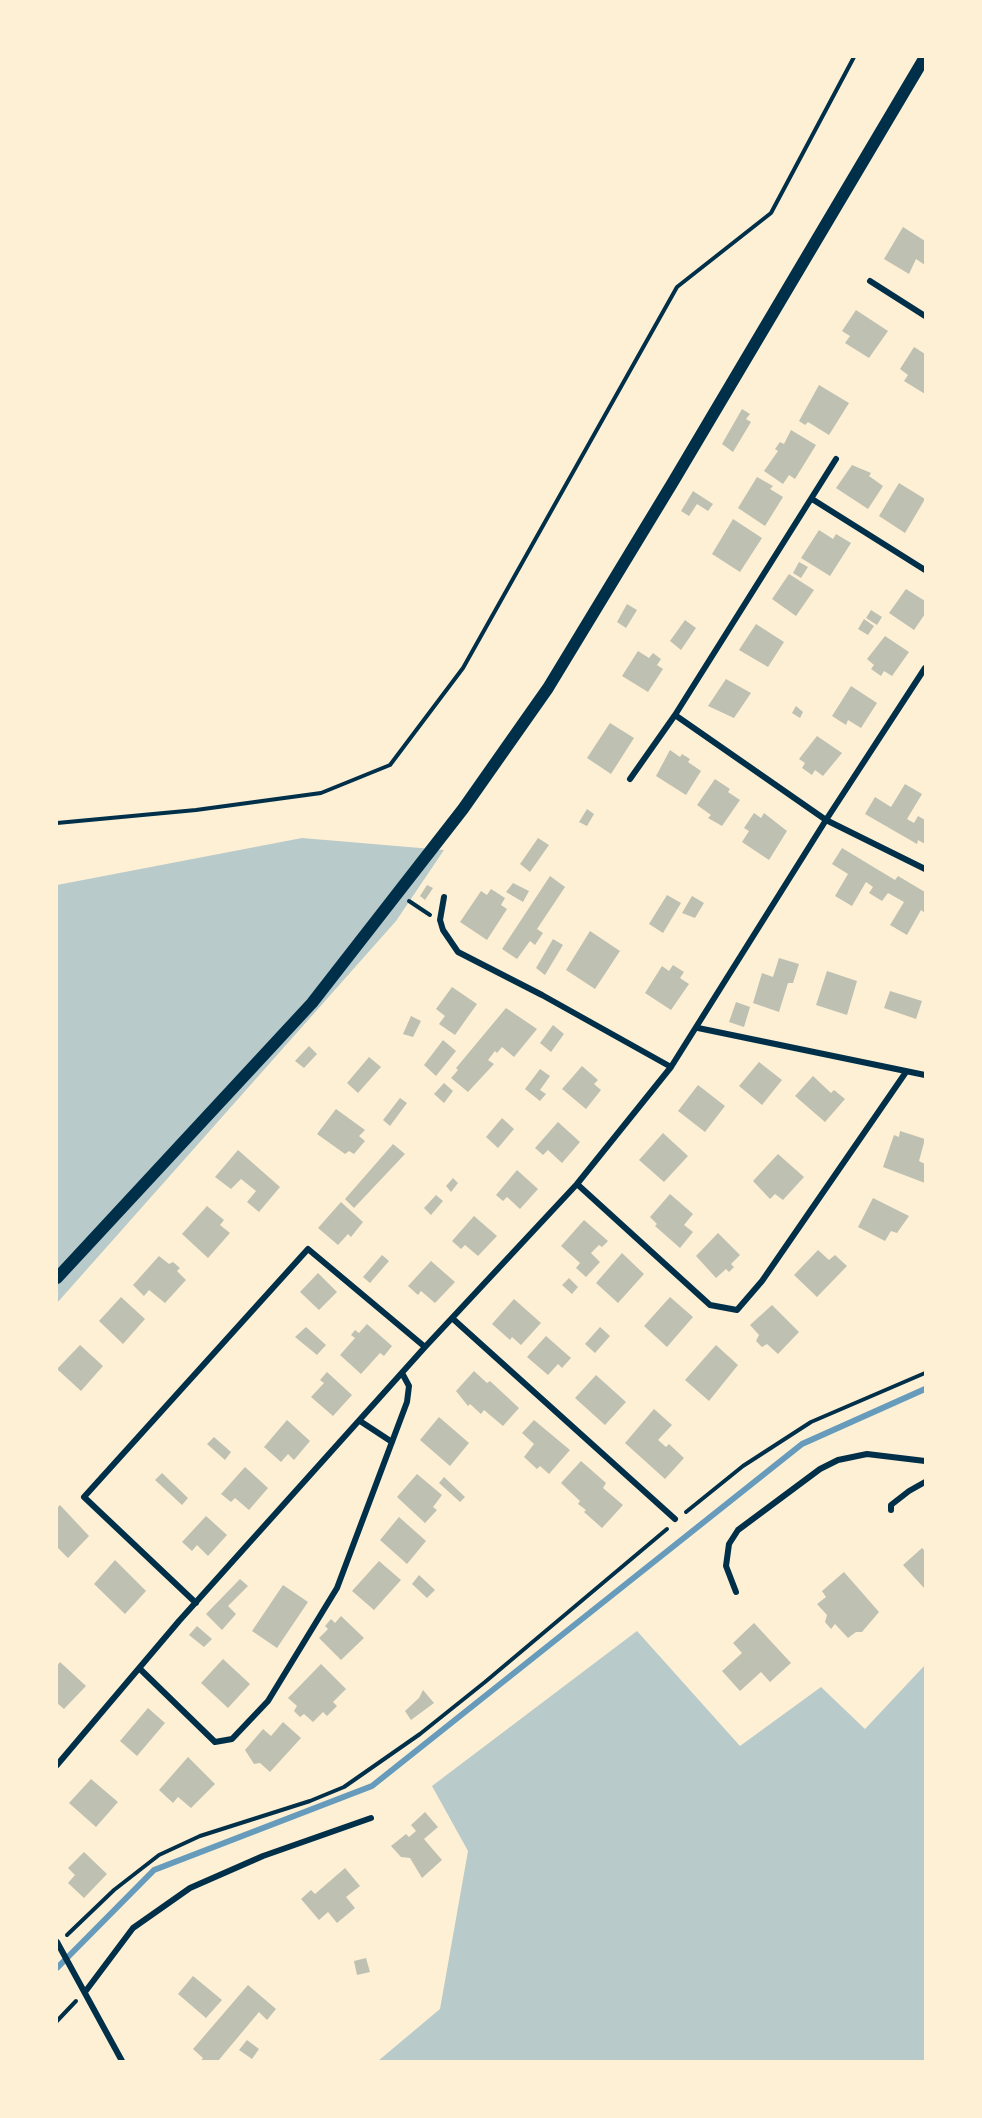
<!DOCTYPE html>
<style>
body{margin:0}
#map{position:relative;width:982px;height:2118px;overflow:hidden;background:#fdf0d5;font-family:Montserrat,sans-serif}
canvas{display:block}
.frame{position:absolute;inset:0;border:58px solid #fdf0d5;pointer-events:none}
</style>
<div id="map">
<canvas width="982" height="2118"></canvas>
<div class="frame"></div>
</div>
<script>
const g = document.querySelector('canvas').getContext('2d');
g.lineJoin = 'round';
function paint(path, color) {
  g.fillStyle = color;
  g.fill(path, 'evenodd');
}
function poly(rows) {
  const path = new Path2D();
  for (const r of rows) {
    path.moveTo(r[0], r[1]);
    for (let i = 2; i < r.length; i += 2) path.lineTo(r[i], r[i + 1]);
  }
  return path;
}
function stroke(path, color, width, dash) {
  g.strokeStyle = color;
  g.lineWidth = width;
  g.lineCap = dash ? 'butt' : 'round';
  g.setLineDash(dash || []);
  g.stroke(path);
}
const green = poly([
 [302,838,444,850,396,921,57,1303,57,885],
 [637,1631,740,1746,821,1687,865,1729,925,1665,925,2061,378,2061,440,2009,468,1851,432,1786]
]);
const stream = poly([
 [57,1968,154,1870,372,1786,802,1444,925,1389]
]);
const building = poly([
 [903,227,925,241,925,265,916,259,909,274,884,259],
 [856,310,888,331,869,358,845,343,850,336,842,331],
 [914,347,925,354,925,394,904,381,908,375,900,369],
 [819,385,849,403,829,435,808,422,805,425,799,421],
 [742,409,750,414,746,419,751,422,733,452,722,444],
 [791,430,816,445,795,479,789,475,783,484,764,471,778,451,775,449,780,442,784,444],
 [852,465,871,473,869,476,883,486,868,509,836,488],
 [757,477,773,486,770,489,783,497,765,526,738,508],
 [899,483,925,499,905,533,879,516],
 [693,491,713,504,708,511,697,504,689,516,681,511],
 [733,519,762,538,740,572,712,554],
 [819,530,833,539,836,534,851,543,830,576,801,558],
 [799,562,808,567,801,578,793,573],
 [789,574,814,590,796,616,772,599],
 [906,589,925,601,925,614,914,630,889,613],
 [627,604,637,610,626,628,617,622],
 [871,610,882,617,877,625,866,618],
 [864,619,874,626,868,635,858,629],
 [685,620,696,628,681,650,670,641],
 [756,624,784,642,768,667,739,650],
 [885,636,909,652,892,676,884,671,881,676,871,669,874,665,867,659],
 [638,651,649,658,653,653,661,659,657,665,663,669,648,692,622,676],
 [726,679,751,693,734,718,708,706],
 [851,686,877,703,861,728,848,720,846,725,832,716],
 [796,706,803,712,800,718,792,713],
 [610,723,634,738,611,774,587,758],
 [817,736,842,753,823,776,815,770,812,775,802,768,805,763,799,759],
 [670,750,680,757,682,754,690,759,688,762,701,771,686,795,656,776],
 [715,779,730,789,728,792,740,800,722,826,708,818,711,815,697,805],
 [905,784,922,794,907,819,914,823,918,816,925,820,925,844,918,840,917,844,865,814,875,797,891,807],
 [587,809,594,814,587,826,579,822],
 [754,813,761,818,764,813,787,831,769,860,742,842,749,831,744,828],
 [538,838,549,845,530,872,520,864],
 [842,848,895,880,898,876,925,892,925,913,921,910,907,935,890,925,904,902,888,893,882,901,869,893,873,887,866,882,852,906,835,896,848,874,832,864],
 [550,876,565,887,537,929,543,933,535,945,530,941,517,959,502,949],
 [513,883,529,891,523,902,506,892],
 [427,885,433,888,425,900,420,896],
 [491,889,505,898,501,905,507,909,487,940,460,922,481,891,487,895],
 [667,895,681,903,663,933,649,924],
 [692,896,704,903,695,918,682,913],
 [590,931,620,951,595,989,566,970],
 [553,939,563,945,545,975,536,968],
 [779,958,799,964,793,983,788,983,779,1012,753,1003,762,973,773,977],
 [673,965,684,972,680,978,689,984,671,1010,645,993,662,966,669,971],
 [827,971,857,981,847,1015,816,1005],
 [452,987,477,1004,455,1035,439,1024,445,1016,436,1009],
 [890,991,922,1001,916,1019,884,1008],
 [736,1002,750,1007,744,1027,729,1022],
 [506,1008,537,1029,514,1057,502,1047,497,1053,495,1051,488,1060,494,1064,468,1092,451,1078,458,1070,456,1068],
 [411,1016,421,1021,413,1037,403,1034],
 [553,1025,564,1034,551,1052,540,1043],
 [443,1040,456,1051,436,1076,424,1065],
 [309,1046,317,1054,304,1068,295,1061],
 [369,1057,381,1067,358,1093,347,1083],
 [759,1062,782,1080,762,1105,739,1086],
 [582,1066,598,1080,594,1084,601,1090,586,1109,562,1089],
 [540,1069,550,1076,540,1090,546,1094,540,1101,525,1089],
 [813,1076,831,1093,834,1090,845,1099,825,1122,795,1096],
 [444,1083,453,1091,444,1103,434,1094],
 [698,1085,725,1106,705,1132,678,1111],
 [400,1098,407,1103,390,1126,383,1120],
 [336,1109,365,1130,359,1136,365,1141,354,1154,349,1151,345,1154,317,1134],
 [502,1118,514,1129,498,1148,486,1137],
 [558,1122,580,1142,562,1163,548,1150,543,1155,535,1148],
 [900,1131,925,1139,919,1161,925,1164,925,1183,883,1167,894,1135,899,1137],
 [663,1133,688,1156,664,1182,639,1160],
 [393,1144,405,1154,354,1208,345,1199],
 [238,1150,280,1187,259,1212,247,1202,256,1191,241,1179,231,1189,215,1177],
 [778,1154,804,1177,783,1200,775,1194,770,1199,753,1181],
 [517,1170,538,1189,520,1209,507,1197,503,1201,496,1195],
 [453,1178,458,1183,451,1192,446,1186],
 [670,1194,693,1214,684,1225,693,1232,680,1248,655,1226,657,1224,650,1217],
 [436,1195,443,1201,431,1215,424,1208],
 [873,1198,909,1216,897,1233,891,1231,885,1241,858,1227],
 [341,1202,363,1222,351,1237,348,1234,338,1245,318,1228],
 [207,1206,224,1220,220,1225,230,1233,208,1258,182,1234],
 [474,1216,497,1236,478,1256,465,1245,461,1249,452,1241],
 [584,1220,608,1241,602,1247,599,1245,591,1253,600,1262,586,1277,576,1268,580,1263,561,1246],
 [718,1233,740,1255,731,1264,734,1267,729,1272,726,1269,716,1278,696,1256],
 [818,1250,829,1260,835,1255,847,1266,817,1297,794,1275],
 [622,1253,644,1274,618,1303,596,1283],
 [382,1255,389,1261,370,1283,363,1277],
 [159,1256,169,1264,173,1262,180,1268,177,1271,186,1280,165,1303,149,1290,144,1296,133,1285],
 [431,1261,455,1282,435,1303,421,1291,418,1295,408,1286],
 [318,1273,337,1292,319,1310,300,1292],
 [569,1278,578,1287,572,1294,562,1285],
 [121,1297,145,1319,123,1344,99,1321],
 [670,1297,693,1317,667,1347,644,1326],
 [514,1299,541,1323,521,1345,512,1337,510,1340,492,1324],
 [772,1305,799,1332,778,1354,767,1344,762,1347,756,1341,759,1335,750,1325],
 [367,1324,392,1346,384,1356,380,1353,361,1374,340,1355,355,1338,351,1335,355,1330,359,1333],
 [306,1327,326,1345,317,1355,295,1337],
 [600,1327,610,1336,595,1353,585,1344],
 [546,1336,571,1358,562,1368,558,1364,548,1375,527,1357],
 [80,1345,103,1366,81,1391,57,1369],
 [716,1345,738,1365,709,1401,685,1380],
 [474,1371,487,1383,490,1381,519,1408,503,1426,484,1410,481,1414,470,1404,468,1406,456,1391],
 [327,1372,352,1395,333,1416,311,1397,324,1383,320,1380],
 [596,1375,626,1402,605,1425,575,1398],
 [654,1409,672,1425,658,1440,666,1447,669,1444,684,1458,665,1479,625,1443],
 [439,1417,469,1443,450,1466,420,1440],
 [287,1420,310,1441,294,1460,288,1454,281,1462,264,1447],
 [534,1420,570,1450,549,1474,540,1466,537,1469,524,1457,534,1444,522,1433],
 [214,1437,231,1452,225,1460,207,1444],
 [581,1461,606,1483,603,1488,623,1505,602,1528,584,1512,586,1510,578,1504,580,1501,561,1483],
 [245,1467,268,1488,249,1510,235,1498,231,1502,221,1494],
 [162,1473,188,1498,182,1505,155,1480],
 [417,1474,442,1495,433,1507,437,1510,425,1523,397,1497],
 [444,1477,465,1497,460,1502,439,1483],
 [60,1505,89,1536,68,1558,57,1547,57,1508],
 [206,1516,227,1535,208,1556,197,1545,192,1551,182,1542],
 [399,1517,426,1541,407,1564,380,1540],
 [922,1548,925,1551,925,1589,903,1565],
 [115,1560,146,1591,125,1614,94,1584],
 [379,1561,401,1580,374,1610,352,1591],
 [844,1572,879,1612,862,1632,856,1632,848,1638,835,1624,831,1629,825,1622,827,1615,817,1604,826,1597,822,1591],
 [419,1575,435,1590,427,1598,412,1584],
 [240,1579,248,1586,228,1606,236,1614,222,1630,206,1614],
 [283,1585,308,1602,277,1648,252,1631],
 [341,1616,364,1638,341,1660,319,1638,328,1629,325,1626,331,1619,335,1623],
 [754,1623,791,1663,770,1682,761,1672,740,1691,722,1671,742,1653,733,1643],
 [197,1626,212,1639,204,1647,189,1635],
 [223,1659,250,1684,228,1708,201,1683],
 [60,1662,86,1686,64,1709,57,1703,57,1666],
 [321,1664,346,1689,333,1702,337,1706,327,1716,323,1712,313,1722,304,1714,300,1717,294,1711,297,1706,288,1698],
 [423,1690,434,1703,411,1720,405,1711,419,1698],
 [148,1708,165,1723,137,1756,120,1741],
 [283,1722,301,1738,270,1772,260,1763,254,1764,245,1750,263,1729,271,1736],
 [188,1757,215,1784,191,1808,178,1797,173,1803,159,1790],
 [91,1779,118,1802,96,1827,69,1803],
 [425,1812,438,1827,424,1839,442,1860,422,1878,410,1858,401,1857,391,1846,406,1834,409,1837,416,1831,411,1825],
 [84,1852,107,1874,84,1898,68,1883,75,1875,68,1868],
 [345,1868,360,1886,346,1897,355,1908,337,1923,328,1912,319,1920,301,1899,311,1890,315,1894],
 [366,1958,370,1972,357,1975,354,1961],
 [193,1976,222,2000,206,2018,178,1994],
 [248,1985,276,2009,267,2020,259,2012,218,2061,201,2061,203,2058,193,2049],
 [247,2040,259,2049,252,2059,239,2050]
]);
const path = poly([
 [57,823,196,810,321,793,390,765,463,668,677,287,771,213,854,57],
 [409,901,430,915],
 [686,1512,743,1466,811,1422,925,1373],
 [67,1935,114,1890,159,1855,200,1836,310,1801,344,1787,420,1734,485,1682,667,1529],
 [57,2021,76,2001]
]);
const minor = poly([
 [870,281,925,316],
 [812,499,925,570],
 [675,715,836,459],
 [630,779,675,715,826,820,925,869],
 [444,897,440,920,443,930,458,952,542,995,671,1067],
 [698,1028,925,1075],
 [577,1184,710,1305,737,1310,762,1281,906,1072],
 [452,1318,675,1519],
 [360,1421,392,1442],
 [891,1510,891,1505,909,1491,925,1482],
 [736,1592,726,1566,729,1544,738,1530,820,1469,838,1460,867,1454,925,1461],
 [196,1603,84,1497,308,1249,425,1347],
 [139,1668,215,1742,232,1739,268,1701,337,1588,407,1402,409,1386,402,1373],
 [57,1765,179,1621,425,1347,577,1184,671,1067,826,820,925,668],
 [57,1942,122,2061],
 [85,1992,133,1928,190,1888,263,1856,371,1818]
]);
const secondary = poly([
 [57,1278,312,1003,463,809,548,688,673,482,925,57]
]);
paint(green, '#b9caca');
stroke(stream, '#669bbc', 6);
paint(building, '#bec0b2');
stroke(path, '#003049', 4);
stroke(minor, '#003049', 6);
stroke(secondary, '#003049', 12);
</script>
